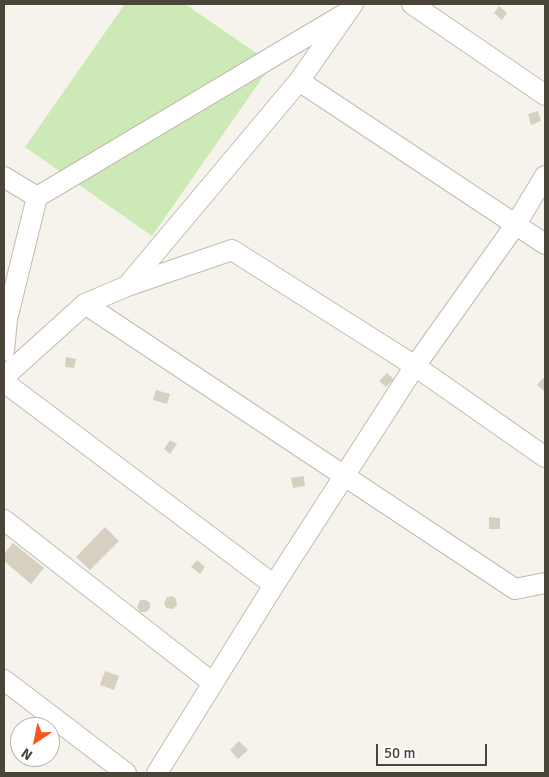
<!DOCTYPE html>
<style>
body{margin:0}
#map{position:relative;width:549px;height:777px;overflow:hidden;background:#f5f3ec;font-family:Signika,sans-serif}
canvas{display:block}
.frame{position:absolute;inset:0;border:5px solid #4a4539;pointer-events:none}
.north{position:absolute;left:10px;top:717px;width:50px;height:50px;box-sizing:border-box;background:#fff;border:1px solid #b7b5b0;border-radius:50%;rotate:214deg;font-size:14px;font-weight:700;line-height:20px;text-align:center;color:#4a4539}
.north::after{content:'';display:block;margin:auto;width:18px;height:22px;background:#f75421;clip-path:polygon(50% 0,100% 100%,50% 72%,0 100%)}
.scale{position:absolute;left:376px;top:744px;width:111px;height:22px;box-sizing:border-box;border:2px solid #4a4539;border-top:0;padding-left:6px;font-size:15px;line-height:18px;white-space:nowrap;color:#4a4539;-webkit-text-stroke:4px #fff;paint-order:stroke}
</style>
<div id="map">
<canvas width="549" height="777"></canvas>
<div class="frame"></div>
<div class="north">N</div>
<div class="scale">50 m</div>
</div>
<script>
const g = document.querySelector('canvas').getContext('2d');
g.lineJoin = 'round';
function paint(path, color) {
  g.fillStyle = color;
  g.fill(path, 'evenodd');
}
function poly(rows) {
  const path = new Path2D();
  for (const r of rows) {
    path.moveTo(r[0], r[1]);
    for (let i = 2; i < r.length; i += 2) path.lineTo(r[i], r[i + 1]);
  }
  return path;
}
function stroke(path, color, width, dash) {
  g.strokeStyle = color;
  g.lineWidth = width;
  g.lineCap = dash ? 'butt' : 'round';
  g.setLineDash(dash || []);
  g.stroke(path);
}
const green = poly([
 [125,4,185,4,272,64,152,236,25,147]
]);
const building = poly([
 [499,6,507,13,502,20,494,13],
 [538,111,541,121,531,125,528,114],
 [66,357,76,359,74,368,65,367],
 [387,373,394,379,386,387,379,381],
 [543,378,545,380,545,392,537,385],
 [156,390,170,394,167,404,153,400],
 [170,440,177,444,170,454,164,449],
 [304,476,305,486,293,488,291,478],
 [489,517,500,518,500,529,489,529],
 [105,527,119,541,90,570,76,557],
 [13,543,44,568,31,584,4,561,4,554],
 [197,560,205,567,200,574,191,567],
 [173,596,176,599,177,605,173,609,166,608,164,603,167,597],
 [140,600,146,600,150,603,150,608,146,612,140,612,137,607],
 [105,671,119,676,114,690,100,685],
 [239,741,248,750,238,759,230,750]
]);
const minor = poly([
 [412,4,545,95],
 [299,81,545,244],
 [4,177,37,197,341,16],
 [127,286,232,250,415,366,545,457],
 [85,304,515,589,545,583],
 [4,351,7,319,37,197],
 [4,377,85,304,127,286,299,81,353,4],
 [4,382,274,585,415,366,516,224,545,176],
 [4,520,213,683],
 [4,680,126,773],
 [157,773,274,585]
]);
paint(green, '#cde9b5');
paint(building, '#d7d0c1');
stroke(minor, '#c1bcae', 22);
stroke(minor, '#fff', 20);
</script>
